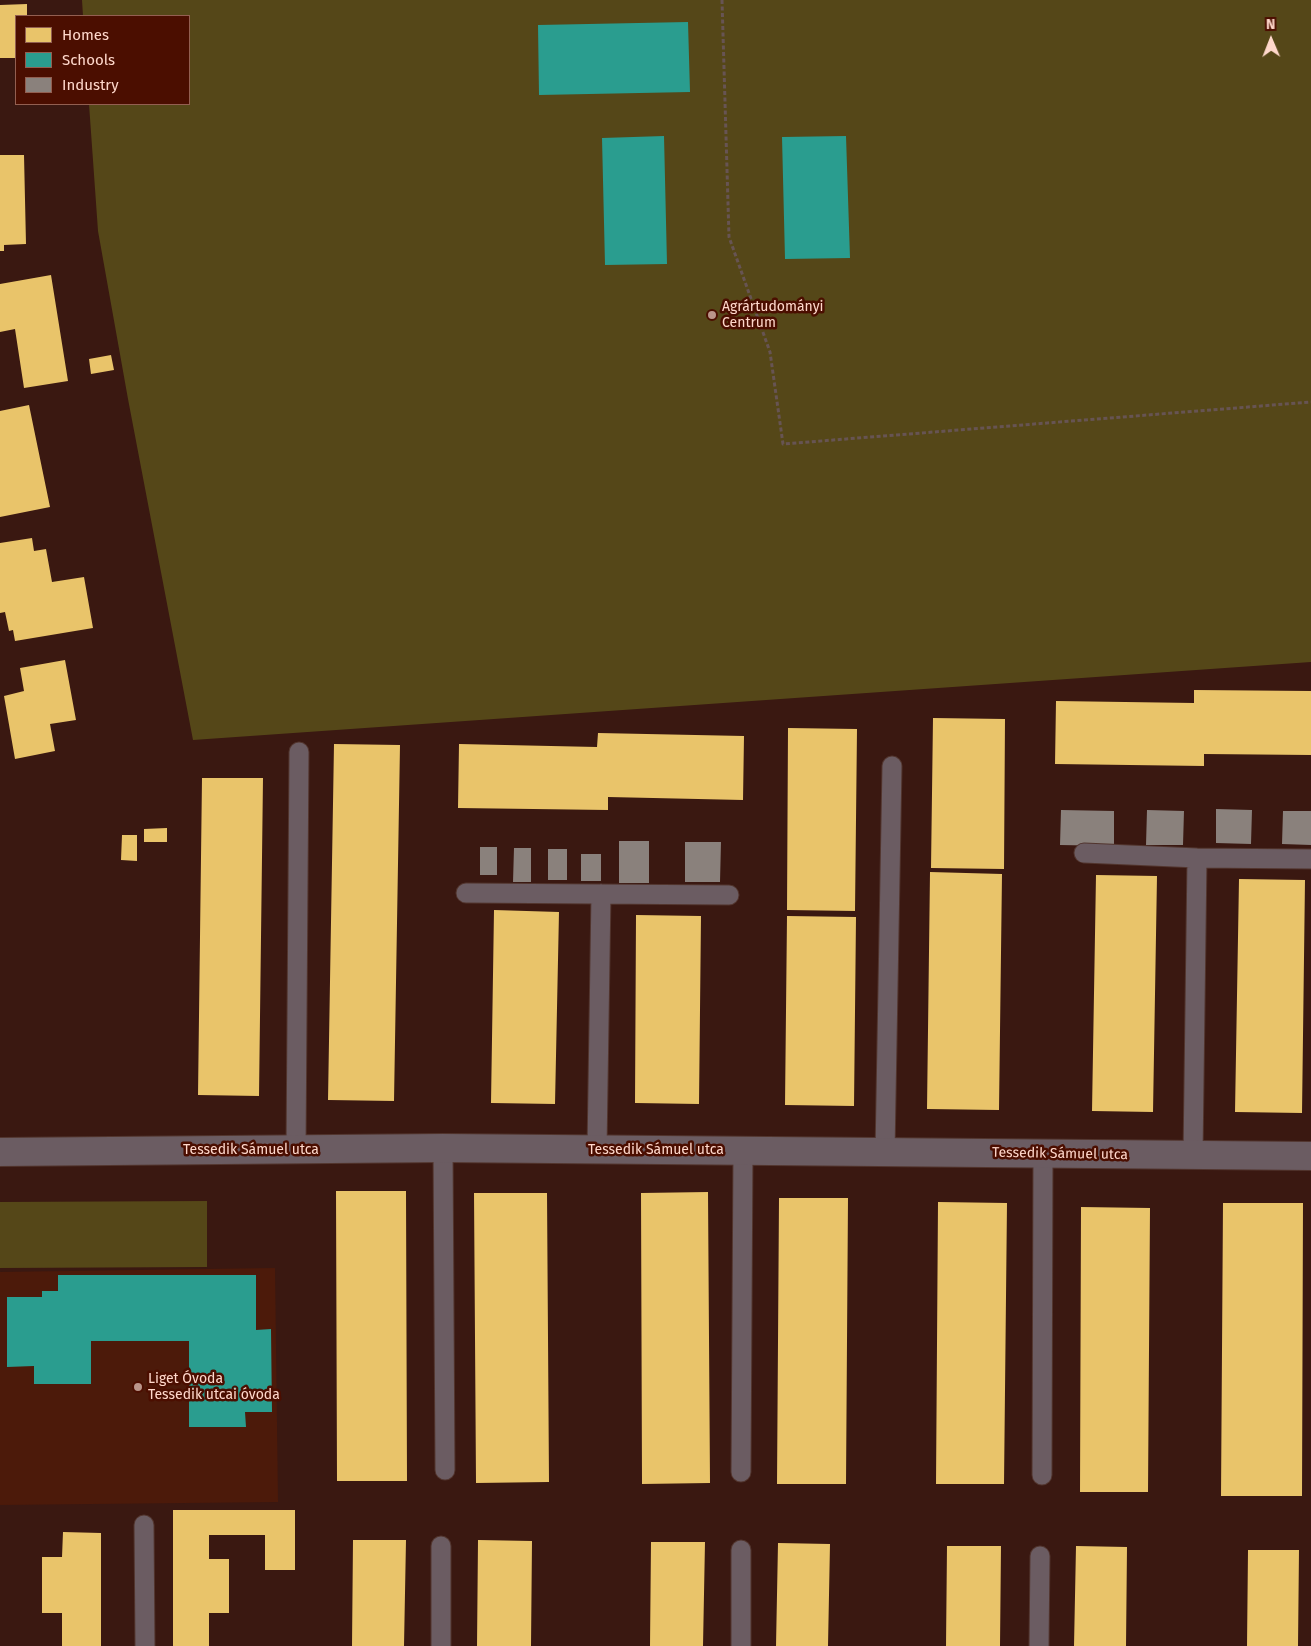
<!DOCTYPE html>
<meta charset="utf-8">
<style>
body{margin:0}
#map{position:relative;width:1311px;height:1646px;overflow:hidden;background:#3a1811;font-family:"Fira Sans",sans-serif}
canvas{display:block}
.legend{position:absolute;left:15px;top:15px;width:175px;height:90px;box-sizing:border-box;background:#4b0e00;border:1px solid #935f51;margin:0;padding:6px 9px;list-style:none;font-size:15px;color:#ffd8cb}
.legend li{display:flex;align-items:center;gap:10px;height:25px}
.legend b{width:25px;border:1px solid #935f51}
.north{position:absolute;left:1246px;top:15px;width:50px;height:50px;-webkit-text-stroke:4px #4b0e00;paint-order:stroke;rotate:359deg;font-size:14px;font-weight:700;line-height:20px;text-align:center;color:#ffd8cb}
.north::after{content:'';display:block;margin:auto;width:18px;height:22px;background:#ffd8cb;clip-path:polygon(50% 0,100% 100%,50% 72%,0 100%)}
</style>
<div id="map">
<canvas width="1311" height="1646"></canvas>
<ul class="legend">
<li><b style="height:14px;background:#e9c46a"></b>Homes</li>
<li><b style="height:14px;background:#2a9d8f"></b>Schools</li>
<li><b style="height:14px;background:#8a817c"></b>Industry</li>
</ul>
<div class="north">N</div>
</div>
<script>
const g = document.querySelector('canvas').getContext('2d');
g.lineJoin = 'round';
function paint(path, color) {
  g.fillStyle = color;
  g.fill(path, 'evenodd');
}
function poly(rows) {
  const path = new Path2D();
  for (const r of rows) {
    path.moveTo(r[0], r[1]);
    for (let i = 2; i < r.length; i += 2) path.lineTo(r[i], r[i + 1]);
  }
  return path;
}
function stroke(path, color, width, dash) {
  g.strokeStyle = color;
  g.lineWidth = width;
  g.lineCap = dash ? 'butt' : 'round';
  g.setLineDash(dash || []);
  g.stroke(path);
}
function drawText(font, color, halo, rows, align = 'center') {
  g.font = font + ' "Fira Sans",sans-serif';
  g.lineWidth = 5;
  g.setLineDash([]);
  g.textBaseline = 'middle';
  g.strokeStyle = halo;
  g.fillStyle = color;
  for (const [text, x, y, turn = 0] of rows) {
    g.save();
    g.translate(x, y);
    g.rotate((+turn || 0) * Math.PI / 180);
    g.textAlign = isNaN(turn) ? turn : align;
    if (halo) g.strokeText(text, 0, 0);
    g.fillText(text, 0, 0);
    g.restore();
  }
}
const built = poly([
 [275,1268,278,1502,0,1505,0,1272]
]);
const green = poly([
 [82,0,1311,0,1311,662,193,740,128,399,98,231,89,104,189,104,189,16,83,16],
 [207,1201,207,1267,0,1268,0,1202]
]);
const homes = poly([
 [27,4,27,16,16,16,16,58,0,58,0,5],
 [0,155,24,155,26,244,4,245,4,251,0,251],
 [51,275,68,381,24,388,15,329,0,332,0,284],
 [111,355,114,370,91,374,89,359],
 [29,405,50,507,0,517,0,411],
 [32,538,34,551,46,549,52,582,84,577,93,628,15,641,13,630,9,631,5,612,0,613,0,543],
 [65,660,76,720,50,724,55,751,15,759,4,696,24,691,20,668],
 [1194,690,1311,691,1311,755,1204,754,1204,766,1055,764,1056,701,1194,703],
 [933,718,1005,719,1004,869,931,868],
 [788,728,857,729,855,911,787,910],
 [598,733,744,736,743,800,608,797,608,810,458,808,459,744,597,747],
 [334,744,400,745,394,1101,328,1100],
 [202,778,263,778,259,1096,198,1095],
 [167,828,167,842,144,842,144,829],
 [122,835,137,835,137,861,121,860],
 [930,872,1002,874,999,1110,927,1109],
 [1096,875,1157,876,1153,1112,1092,1111],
 [1239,879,1305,880,1302,1113,1235,1112],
 [494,910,559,912,555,1104,491,1103],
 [636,915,701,916,699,1104,635,1103],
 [787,916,856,917,854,1106,785,1105],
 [336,1191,406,1191,407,1481,337,1481],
 [708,1192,710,1483,642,1484,641,1193],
 [474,1193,547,1193,549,1482,476,1483],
 [779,1198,848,1198,846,1484,777,1484],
 [938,1202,1007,1203,1004,1484,936,1484],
 [1223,1203,1303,1203,1302,1496,1221,1496],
 [1081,1207,1150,1208,1148,1492,1080,1492],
 [173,1510,295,1510,295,1570,265,1570,265,1535,209,1535,209,1559,229,1559,229,1613,209,1613,209,1646,173,1646],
 [63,1532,101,1533,101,1646,62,1646,62,1613,42,1613,42,1557,62,1557],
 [353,1540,406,1540,404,1646,352,1646],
 [478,1540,532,1541,531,1646,477,1646],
 [651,1542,705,1542,703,1646,650,1646],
 [778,1543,830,1544,828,1646,776,1646],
 [947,1546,1001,1546,1000,1646,946,1646],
 [1076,1546,1127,1547,1126,1646,1074,1646],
 [1248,1550,1299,1550,1298,1646,1247,1646]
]);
const schools = poly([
 [688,22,690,92,539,95,538,25],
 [664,136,667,264,605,265,602,138],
 [846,136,850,258,785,259,782,137],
 [58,1275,256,1275,256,1330,271,1329,272,1412,245,1412,246,1427,189,1427,189,1341,91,1341,91,1384,34,1384,34,1366,7,1367,7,1297,42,1297,42,1291,58,1291]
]);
const industry = poly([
 [1216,809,1252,810,1251,844,1216,843],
 [1061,810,1114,811,1114,846,1060,845],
 [1147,810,1184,811,1183,845,1146,845],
 [1283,811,1311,811,1311,845,1282,844],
 [619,841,649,841,649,883,619,883],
 [685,842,721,842,720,882,685,882],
 [480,847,497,847,497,875,480,875],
 [514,848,531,848,531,882,513,882],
 [548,849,567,849,567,880,548,880],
 [581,854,601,854,601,881,581,881]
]);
const path = poly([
 [722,0,729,237,770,352,783,444,1311,402]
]);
const lane = poly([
 [1084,853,1197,858,1311,859],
 [466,893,729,895],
 [443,1148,445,1470],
 [296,1149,299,752],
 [597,1149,601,894],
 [885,1152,892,766],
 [1193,1155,1197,858],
 [741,1472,743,1151],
 [1042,1475,1043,1154],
 [144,1525,145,1646],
 [441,1546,441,1646],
 [741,1550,741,1646],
 [1039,1646,1040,1556]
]);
const street = poly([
 [0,1152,443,1148,1311,1156]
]);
const markers = [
 [712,315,5,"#ba958a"],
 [138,1387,5,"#ba958a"]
];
const poiNames = [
 ["Agrártudományi",722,307],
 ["Centrum",722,323],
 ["Liget Óvoda",148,1379],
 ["Tessedik utcai óvoda",148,1395]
];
const streetNames = [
 ["Tessedik Sámuel utca",251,1150],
 ["Tessedik Sámuel utca",656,1150],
 ["Tessedik Sámuel utca",1060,1154,1]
];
paint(built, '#4c1a0a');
paint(green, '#554718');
paint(homes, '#e9c46a');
paint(schools, '#2a9d8f');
paint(industry, '#8a817c');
stroke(lane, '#52352e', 21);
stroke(street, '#52352e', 30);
stroke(path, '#675453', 3, [4, 2.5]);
stroke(lane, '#6b5c62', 19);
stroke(street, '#6b5c62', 28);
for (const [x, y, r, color] of markers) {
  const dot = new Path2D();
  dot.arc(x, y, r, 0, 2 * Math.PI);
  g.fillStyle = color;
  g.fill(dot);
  stroke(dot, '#4b0e00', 2);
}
drawText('14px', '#ffd8cb', '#4b0e00', poiNames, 'left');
drawText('14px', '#ffd8cb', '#4b0e00', streetNames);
</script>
